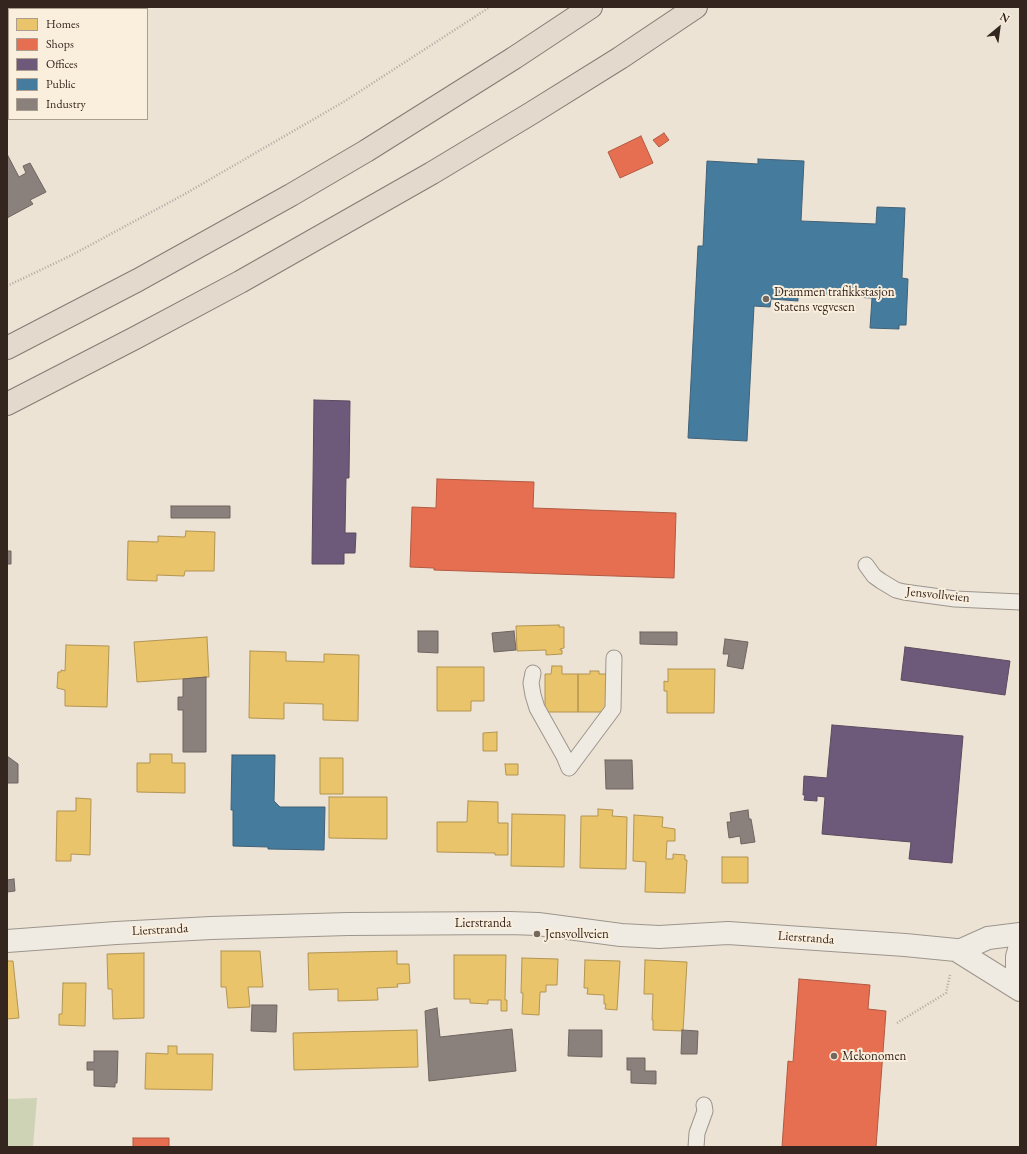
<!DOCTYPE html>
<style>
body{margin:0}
#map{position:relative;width:1027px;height:1154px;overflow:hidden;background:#ece3d4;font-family:"EB Garamond",serif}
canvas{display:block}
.frame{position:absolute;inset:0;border:8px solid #34251e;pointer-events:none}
.legend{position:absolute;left:8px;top:8px;width:140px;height:112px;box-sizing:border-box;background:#faeedc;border:1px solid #ab9e90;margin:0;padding:5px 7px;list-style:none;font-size:12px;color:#34251e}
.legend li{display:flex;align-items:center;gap:8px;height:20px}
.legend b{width:20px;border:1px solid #ab9e90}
.north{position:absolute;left:979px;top:8px;width:40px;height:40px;-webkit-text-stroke:3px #faeedc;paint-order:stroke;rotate:29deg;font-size:11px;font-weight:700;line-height:16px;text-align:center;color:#34251e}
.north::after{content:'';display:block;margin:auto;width:14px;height:18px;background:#34251e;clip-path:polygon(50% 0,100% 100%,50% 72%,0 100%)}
</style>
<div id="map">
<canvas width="1027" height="1154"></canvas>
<div class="frame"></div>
<ul class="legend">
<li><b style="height:11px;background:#e9c46a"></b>Homes</li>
<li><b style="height:11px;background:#e76f51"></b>Shops</li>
<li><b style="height:11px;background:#6d597a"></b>Offices</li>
<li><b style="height:11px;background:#457b9d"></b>Public</li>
<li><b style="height:11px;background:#8a817c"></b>Industry</li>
</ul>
<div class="north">N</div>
</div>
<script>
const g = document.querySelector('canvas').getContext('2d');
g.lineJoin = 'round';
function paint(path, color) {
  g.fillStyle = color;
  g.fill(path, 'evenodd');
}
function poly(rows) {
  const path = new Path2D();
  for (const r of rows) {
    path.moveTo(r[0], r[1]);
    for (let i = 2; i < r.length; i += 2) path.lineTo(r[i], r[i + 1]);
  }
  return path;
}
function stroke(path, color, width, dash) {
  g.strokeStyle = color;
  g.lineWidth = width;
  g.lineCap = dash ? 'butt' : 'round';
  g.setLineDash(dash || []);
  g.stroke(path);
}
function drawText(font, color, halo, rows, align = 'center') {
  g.font = font + ' "EB Garamond",serif';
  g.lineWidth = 4;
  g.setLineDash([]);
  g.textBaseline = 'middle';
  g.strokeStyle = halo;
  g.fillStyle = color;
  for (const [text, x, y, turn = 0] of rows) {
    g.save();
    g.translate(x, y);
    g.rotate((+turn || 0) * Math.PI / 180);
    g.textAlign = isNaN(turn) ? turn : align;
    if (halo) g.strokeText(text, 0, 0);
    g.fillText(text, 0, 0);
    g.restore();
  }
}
const green = poly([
 [37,1098,33,1147,7,1147,7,1099]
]);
const homes = poly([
 [186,531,215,532,214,571,185,571,184,576,157,575,157,581,127,580,128,541,158,542,158,536,185,537,186,531],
 [559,625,559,627,564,627,564,648,560,649,560,650,562,650,562,654,546,655,546,650,517,651,516,626,559,625],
 [207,637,209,677,137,682,134,642,207,637],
 [66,645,109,646,107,707,65,706,65,690,57,688,58,672,61,672,61,670,65,671,66,645],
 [250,651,286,652,286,661,324,662,324,654,359,655,358,721,323,720,323,704,284,703,284,719,249,718,250,651],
 [552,666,562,666,562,674,578,674,578,712,545,712,545,674,551,674,552,666],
 [437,667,484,667,484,701,471,701,471,711,437,711,437,667],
 [668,669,715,669,714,713,667,713,667,691,664,691,664,681,668,682,668,669],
 [590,671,599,671,599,674,607,674,607,712,578,712,578,674,590,674,590,671],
 [497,732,497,751,483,751,483,733,497,732],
 [150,754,172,754,172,763,185,763,185,793,137,792,137,763,150,763,150,754],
 [320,758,343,758,343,794,320,794,320,758],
 [505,764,518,764,518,775,506,775,505,764],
 [329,797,387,797,387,839,329,838,329,797],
 [76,798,91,799,90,855,71,854,71,861,56,861,57,811,76,811,76,798],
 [468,801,498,802,498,823,508,823,508,855,495,855,495,853,437,852,437,822,467,822,468,801],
 [598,809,613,810,612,816,627,817,626,869,580,868,581,816,598,816,598,809],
 [512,814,565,815,564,867,511,866,512,814],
 [634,815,663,817,662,827,675,829,675,841,667,841,666,859,673,859,673,854,685,855,685,860,687,860,685,893,645,892,646,862,633,861,634,815],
 [722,857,748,857,748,883,722,883,722,857],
 [221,951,260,951,263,987,248,987,250,1007,228,1008,226,987,221,987,221,951],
 [397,951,397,964,409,964,410,983,397,984,398,987,377,988,378,1000,338,1001,338,989,309,990,308,953,397,951],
 [144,953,144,1018,113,1019,112,989,108,989,107,954,144,953],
 [454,955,506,955,505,1000,507,1000,507,1011,501,1011,501,1000,488,1000,488,1004,470,1003,470,999,454,999,454,955],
 [522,958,558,959,557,985,546,985,546,992,540,992,539,1015,522,1014,523,993,521,993,522,958],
 [585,960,620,961,617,1010,605,1009,606,1004,604,1004,604,995,587,994,588,988,584,988,585,960],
 [645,960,687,962,683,1031,653,1030,653,1020,652,1020,653,994,644,994,645,960],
 [7,961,13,961,19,1018,7,1019,7,961],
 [63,983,86,983,85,1026,59,1025,59,1014,62,1014,63,983],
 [417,1030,418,1067,294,1070,293,1033,417,1030],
 [168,1046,177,1046,177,1054,213,1054,212,1090,145,1089,146,1053,168,1054,168,1046]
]);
const shops = poly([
 [664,133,669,140,659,147,653,140,664,133],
 [641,136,653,163,620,178,608,152,641,136],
 [437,479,534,482,533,508,676,513,674,578,434,570,434,568,410,567,412,507,436,508,437,479],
 [799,979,870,985,868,1009,886,1011,876,1147,782,1147,788,1061,793,1062,799,979],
 [133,1138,169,1138,169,1147,133,1147,133,1138]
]);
const offices = poly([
 [314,400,350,401,349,478,346,478,345,533,356,533,355,553,344,553,344,564,312,564,314,400],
 [905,647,1010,661,1005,695,901,680,905,647],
 [832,725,963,736,952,863,909,859,911,842,822,834,825,797,817,796,817,801,804,800,805,795,803,795,804,776,827,778,832,725]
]);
const public = poly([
 [758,159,804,161,801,221,876,224,877,207,905,208,902,278,908,279,906,325,899,325,899,329,870,328,872,298,798,294,798,301,771,299,770,307,754,306,747,441,688,438,698,246,703,246,707,161,758,164,758,159],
 [232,755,275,755,274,801,280,807,325,807,324,850,268,849,268,847,233,846,233,810,231,810,232,755]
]);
const industry = poly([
 [7,154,19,177,26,173,23,166,30,163,46,192,30,200,33,204,7,218,7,154],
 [171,506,230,506,230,518,171,518,171,506],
 [7,551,11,551,11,564,7,564,7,551],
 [418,631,438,631,438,653,418,652,418,631],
 [514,631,516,650,494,652,492,633,514,631],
 [640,632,677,632,677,645,640,644,640,632],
 [725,639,748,642,743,669,727,666,729,654,723,654,725,639],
 [206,677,206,752,183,752,183,710,178,710,178,697,183,697,183,679,206,677],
 [7,756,18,764,18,783,7,783,7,756],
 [605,760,632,760,633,789,606,789,605,760],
 [748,810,749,819,751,819,755,842,741,844,740,836,729,838,727,822,731,822,730,813,748,810],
 [14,879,15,891,7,892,7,880,14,879],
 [252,1005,277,1005,276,1032,251,1031,252,1005],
 [437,1008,440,1037,512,1029,516,1071,429,1081,425,1011,437,1008],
 [569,1030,602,1030,602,1057,568,1056,569,1030],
 [682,1030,698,1031,697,1054,681,1054,682,1030],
 [94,1051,118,1051,117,1083,115,1083,115,1087,94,1086,94,1070,87,1070,87,1062,94,1062,94,1051],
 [627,1058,645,1058,645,1071,656,1071,656,1084,631,1083,631,1070,627,1070,627,1058]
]);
const path = poly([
 [7,286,70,256,183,195,345,101,490,7],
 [897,1023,946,993,950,975]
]);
const service = poly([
 [866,565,874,576,881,581,896,590,904,592,955,599,1020,602],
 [533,673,531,683,533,695,537,708,564,756,569,768],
 [569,768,613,709,614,658],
 [696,1147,697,1133,705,1111,704,1105]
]);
const minor = poly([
 [7,941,116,933,211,928,348,924,510,923,538,924,621,935,659,937,728,933,905,945,956,950,1020,990],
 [959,951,988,938,1020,934]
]);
const tertiary = poly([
 [1020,946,1017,957,1017,971,1020,982]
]);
const motorway = poly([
 [7,348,138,280,291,195,366,151,514,58,591,7],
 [7,404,135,338,240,282,432,173,530,114,620,58,696,7]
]);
const markers = [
 [766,299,4,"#74685e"],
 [537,934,4,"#74685e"],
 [834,1056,4,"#74685e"]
];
const poiNames = [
 ["Drammen trafikkstasjon",774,292],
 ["Statens vegvesen",774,307],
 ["Jensvollveien",545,934],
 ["Mekonomen",842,1056]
];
const streetNames = [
 ["Jensvollveien",938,595,6],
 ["Lierstranda",483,923],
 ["Lierstranda",160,930,-3],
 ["Lierstranda",806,938,4]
];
paint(green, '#cfd3b5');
paint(homes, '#e9c46a');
stroke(homes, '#b39453', 1);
paint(shops, '#e76f51');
stroke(shops, '#b15942', 1);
paint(offices, '#6d597a');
stroke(offices, '#5c495e', 1);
paint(public, '#457b9d');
stroke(public, '#406177', 1);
paint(industry, '#8a817c');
stroke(industry, '#706560', 1);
stroke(service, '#9d958c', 17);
stroke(minor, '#9d958c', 24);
stroke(tertiary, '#9d958c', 24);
stroke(motorway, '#837c74', 24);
stroke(path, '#ada8a2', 2.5, [1, 2]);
stroke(service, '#efebe3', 15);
stroke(minor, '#efebe3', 22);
stroke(tertiary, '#efebe3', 22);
stroke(motorway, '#e3dacd', 22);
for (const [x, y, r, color] of markers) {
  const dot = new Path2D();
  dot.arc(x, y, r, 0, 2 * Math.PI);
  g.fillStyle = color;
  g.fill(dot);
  stroke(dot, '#faeedc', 1.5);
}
drawText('13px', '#34251e', '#faeedc', poiNames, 'left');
drawText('13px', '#34251e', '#faeedc', streetNames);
</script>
